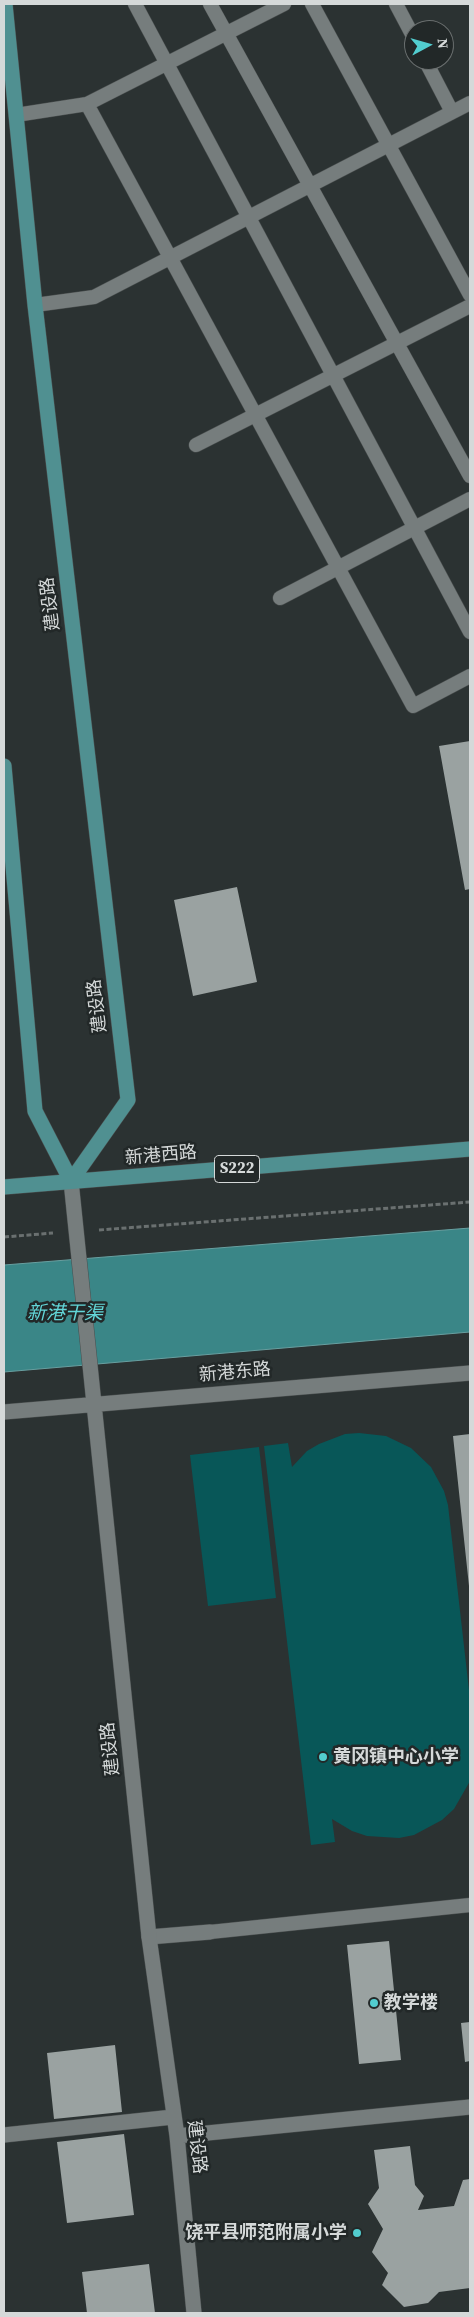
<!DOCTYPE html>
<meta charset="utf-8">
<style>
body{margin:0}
#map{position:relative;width:474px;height:2317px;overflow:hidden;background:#2b3232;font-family:"Source Serif 4",serif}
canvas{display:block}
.frame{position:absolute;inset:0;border:5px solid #d5d9d9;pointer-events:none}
.north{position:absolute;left:404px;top:20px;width:50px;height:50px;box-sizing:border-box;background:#222828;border:1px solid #6a6f6f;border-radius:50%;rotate:84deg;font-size:14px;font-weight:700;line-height:20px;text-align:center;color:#d5d9d9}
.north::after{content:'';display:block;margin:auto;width:18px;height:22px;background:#52cdcf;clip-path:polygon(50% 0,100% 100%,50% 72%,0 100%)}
</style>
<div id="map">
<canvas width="474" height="2317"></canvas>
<div class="frame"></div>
<div class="north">N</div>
</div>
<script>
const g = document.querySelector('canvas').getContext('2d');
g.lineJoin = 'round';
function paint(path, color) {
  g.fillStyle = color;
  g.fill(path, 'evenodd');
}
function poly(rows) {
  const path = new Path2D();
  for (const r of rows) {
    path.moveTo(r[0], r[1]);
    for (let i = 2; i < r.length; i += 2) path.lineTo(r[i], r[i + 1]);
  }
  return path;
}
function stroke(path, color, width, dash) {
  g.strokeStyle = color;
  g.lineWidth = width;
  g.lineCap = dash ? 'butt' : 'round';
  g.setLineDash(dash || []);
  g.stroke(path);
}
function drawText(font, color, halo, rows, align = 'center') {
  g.font = font + ' "Source Serif 4","Noto Sans SC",serif';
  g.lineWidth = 5;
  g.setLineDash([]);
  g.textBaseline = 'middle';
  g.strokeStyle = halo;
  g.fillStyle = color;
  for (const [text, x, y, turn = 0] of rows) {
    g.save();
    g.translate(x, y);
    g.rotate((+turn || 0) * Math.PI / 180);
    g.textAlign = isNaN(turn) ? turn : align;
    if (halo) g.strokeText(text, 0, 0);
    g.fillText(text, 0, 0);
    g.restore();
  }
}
const green = poly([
 [359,1433,386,1436,411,1448,431,1467,444,1491,448,1505,470,1699,470,1781,454,1809,442,1820,414,1835,399,1838,367,1836,352,1831,332,1819,335,1842,311,1845,264,1446,288,1443,292,1467,307,1451,319,1444,345,1434],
 [259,1447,276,1598,208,1606,190,1455]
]);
const water = poly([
 [470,1228,470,1332,4,1372,4,1265,470,1228]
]);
const building = poly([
 [470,741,470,889,465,890,439,746],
 [237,887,257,982,193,996,174,900],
 [470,1434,470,1586,469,1586,453,1436],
 [389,1941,401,2060,359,2064,347,1945],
 [470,2022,470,2061,465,2062,461,2023],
 [115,2045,122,2112,54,2119,47,2053],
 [124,2134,134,2215,67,2223,57,2142],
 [410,2146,415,2185,424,2196,418,2210,454,2206,463,2180,470,2179,470,2288,439,2292,428,2303,404,2307,382,2285,388,2273,372,2252,383,2229,368,2204,379,2188,374,2150],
 [149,2264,155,2313,87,2313,82,2272]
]);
const path = poly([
 [99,1230,470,1202],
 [4,1237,53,1233]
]);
const lane = poly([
 [135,4,470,632],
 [210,4,470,476],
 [312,4,470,295],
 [396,4,414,38],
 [425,60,452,112],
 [87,104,413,706,470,676],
 [16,115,87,104,284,4],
 [35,305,94,297,470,103],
 [196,445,470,306],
 [280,598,470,499],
 [210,1932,470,1905]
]);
const street = poly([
 [149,1937,210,1932]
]);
const secondary = poly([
 [71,1181,149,1937,177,2136,194,2313],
 [4,1412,470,1373],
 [4,2135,173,2117],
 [177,2136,470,2107]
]);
const primary = poly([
 [4,766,35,1111,71,1181,128,1100,35,305,5,4],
 [4,1187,470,1149]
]);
const markers = [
 [323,1757,5,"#52cdcf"],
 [374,2003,5,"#52cdcf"],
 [357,2233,5,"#52cdcf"]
];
const shields = [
 [237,1169,45]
];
const shieldNames = [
 ["S222",237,1169]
];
const streetNames = [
 ["建设路",51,604,-97],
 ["建设路",98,1006,-97],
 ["新港西路",161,1156,-5],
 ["新港东路",235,1373,-5],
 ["建设路",111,1749,-96],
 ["建设路",196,2147,83]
];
const poiNames = [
 ["黄冈镇中心小学",333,1757],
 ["教学楼",384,2003],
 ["饶平县师范附属小学",347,2233,"right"]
];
const waterNames = [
 ["新港干渠",65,1314]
];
paint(green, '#085758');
paint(water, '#3a8687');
stroke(water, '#689fa0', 1);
paint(building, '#9aa2a1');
stroke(lane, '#4a4f4f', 15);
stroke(street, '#4a4f4f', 16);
stroke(secondary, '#4a4f4f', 16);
stroke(primary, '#4a4f4f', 16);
stroke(path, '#6a7070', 3, [5, 2.5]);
stroke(lane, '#767d7d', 14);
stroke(street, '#767d7d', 15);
stroke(secondary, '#767d7d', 15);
stroke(primary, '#509091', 15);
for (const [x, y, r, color] of markers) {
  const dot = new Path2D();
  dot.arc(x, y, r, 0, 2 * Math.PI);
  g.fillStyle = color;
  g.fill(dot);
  stroke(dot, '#222828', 2);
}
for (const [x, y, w] of shields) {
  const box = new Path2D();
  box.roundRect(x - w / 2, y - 13.5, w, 27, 4);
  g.fillStyle = '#222828';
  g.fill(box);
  stroke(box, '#d5d9d9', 1);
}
drawText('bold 16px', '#d5d9d9', null, shieldNames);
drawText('18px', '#d5d9d9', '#222828', streetNames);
drawText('bold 18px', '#d5d9d9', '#222828', poiNames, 'left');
drawText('italic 19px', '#62d5d7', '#222828', waterNames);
</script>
